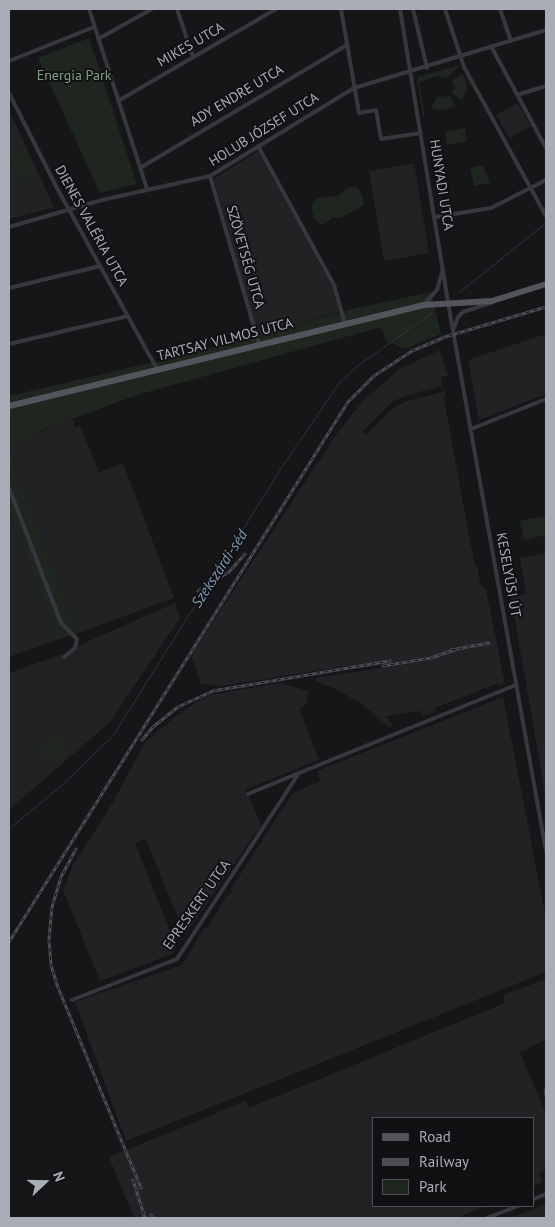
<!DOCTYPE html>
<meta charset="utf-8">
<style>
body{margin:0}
#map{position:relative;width:555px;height:1227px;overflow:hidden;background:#161618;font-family:"PT Sans",sans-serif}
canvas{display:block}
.frame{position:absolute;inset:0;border:10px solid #a8adb8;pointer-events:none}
.legend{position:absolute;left:372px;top:1117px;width:162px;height:90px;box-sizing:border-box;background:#111113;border:1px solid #4d4f55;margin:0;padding:6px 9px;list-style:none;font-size:15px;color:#a8adb8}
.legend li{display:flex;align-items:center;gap:10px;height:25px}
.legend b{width:25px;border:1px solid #4d4f55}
.north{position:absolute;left:20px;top:1157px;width:50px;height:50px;-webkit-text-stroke:4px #111113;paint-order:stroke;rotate:69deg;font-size:14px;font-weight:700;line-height:20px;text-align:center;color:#a8adb8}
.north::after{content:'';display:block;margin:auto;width:18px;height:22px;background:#a8adb8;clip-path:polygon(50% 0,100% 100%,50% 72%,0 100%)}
</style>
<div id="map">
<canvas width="555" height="1227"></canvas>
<div class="frame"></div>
<ul class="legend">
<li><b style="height:6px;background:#53555c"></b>Road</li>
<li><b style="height:6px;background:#4a4c52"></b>Railway</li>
<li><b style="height:14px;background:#1e261f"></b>Park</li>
</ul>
<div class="north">N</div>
</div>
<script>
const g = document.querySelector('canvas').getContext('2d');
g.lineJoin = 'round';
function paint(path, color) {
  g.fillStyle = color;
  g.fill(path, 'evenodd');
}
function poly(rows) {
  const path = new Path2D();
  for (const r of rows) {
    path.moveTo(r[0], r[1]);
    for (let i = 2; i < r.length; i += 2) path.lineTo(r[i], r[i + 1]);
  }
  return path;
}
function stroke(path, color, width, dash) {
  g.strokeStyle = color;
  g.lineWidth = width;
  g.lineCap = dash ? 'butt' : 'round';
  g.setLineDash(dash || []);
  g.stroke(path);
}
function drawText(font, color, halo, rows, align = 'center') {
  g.font = font + ' "PT Sans",sans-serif';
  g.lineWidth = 4;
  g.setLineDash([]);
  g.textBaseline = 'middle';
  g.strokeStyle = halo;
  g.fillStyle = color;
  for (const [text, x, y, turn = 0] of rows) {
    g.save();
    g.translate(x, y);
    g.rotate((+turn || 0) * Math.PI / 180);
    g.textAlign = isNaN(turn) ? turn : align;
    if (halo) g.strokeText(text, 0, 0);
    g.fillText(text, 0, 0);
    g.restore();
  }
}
const built = poly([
 [518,103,531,126,509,138,496,115],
 [9,110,54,207,9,219],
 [258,151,333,288,339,312,257,335,214,179],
 [414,163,429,253,384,261,369,171],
 [546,334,546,394,479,420,468,360],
 [440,350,448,376,441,377,442,386,412,394,393,401,362,432,366,435,392,409,405,402,446,391,444,399,474,562,478,568,480,584,486,590,505,684,499,686,498,683,435,708,436,712,423,716,420,711,386,716,393,726,390,728,362,704,336,689,316,682,316,678,432,660,431,656,347,670,346,666,221,686,201,684,191,655,338,432,363,401,398,370],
 [72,418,75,427,80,425,99,472,123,463,174,598,78,633,9,451,9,445],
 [9,511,57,640,9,657],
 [546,553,546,799,511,597,526,594,520,558],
 [175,603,180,618,110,722,9,810,9,673,77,649,80,645],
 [279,683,309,691,306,704,299,709,319,760,246,789,261,825,185,935,146,839,135,843,176,947,172,954,100,981,63,890,73,865,112,804,145,742,175,717,205,696],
 [503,697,546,918,546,972,126,1141,75,1002,182,965,203,929,208,927,226,896,232,893,231,889,292,794,320,781,317,771],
 [546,979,546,1040,520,1052,546,1115,546,1170,539,1173,543,1182,534,1186,534,1118,374,1118,374,1206,486,1206,456,1218,134,1218,109,1157,246,1101,249,1108,505,1003,503,995],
 [546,1204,546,1218,511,1218]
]);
const green = poly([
 [89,38,137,184,100,193,38,58],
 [460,65,447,78,436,76,419,83,425,117,423,117,417,80,418,77],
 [462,75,466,80,467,90,462,100,451,93,455,87,452,80],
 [450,96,456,106,444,110,431,109,437,97],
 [465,128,467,141,447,145,445,132],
 [24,147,36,176,20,182,9,153],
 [483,165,490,183,474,186,470,168],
 [356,186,362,195,364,205,340,218,333,217,325,224,321,225,314,218,311,207,313,201,319,198,338,196,348,188],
 [431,292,441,334,405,349,386,341,381,327,137,395,39,431,34,435,9,445,9,396,189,354,352,309],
 [9,451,78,633,57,640,9,511],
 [546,516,546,535,524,540,520,521],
 [59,733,70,755,46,766,36,744]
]);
const stream = poly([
 [459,293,546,223],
 [9,829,59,788,113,736,277,475,339,383,355,368,432,313]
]);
const street = poly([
 [89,9,147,189],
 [177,9,193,57],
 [341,9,359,113,376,110,381,139,421,133],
 [400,9,450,314,546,851],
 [413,9,427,68],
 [445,9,464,67,546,216],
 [500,9,511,41],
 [98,39,152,9],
 [492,48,546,148],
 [9,61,94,27],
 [9,93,57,188,157,369],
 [517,95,546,86],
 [118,101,276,9],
 [258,146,334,285,345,324],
 [140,168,347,45],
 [210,176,259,344],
 [435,217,491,208,546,180],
 [9,227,102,200,210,176,354,88,546,30],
 [9,288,100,266],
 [424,304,437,290,442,272],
 [454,328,458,317,463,312,493,302],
 [9,344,128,316],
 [471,429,546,399],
 [9,488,61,623,77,639,75,648,64,657],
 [248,794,299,773],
 [72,1000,177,959,299,773,516,685],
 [546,1090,546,1095],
 [534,1199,546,1194],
 [487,1218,518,1206]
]);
const primary = poly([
 [9,406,424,305,492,301,546,284]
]);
const rail = poly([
 [198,591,229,572,245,554],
 [451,650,489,643],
 [383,666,431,658,457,649],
 [142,740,153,727,178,707,213,691,390,661],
 [76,849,61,877,52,907,49,939,51,965,57,985,141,1188],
 [9,942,348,402,374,376,412,351,445,337,546,307],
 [133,1180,145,1218],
 [151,1215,153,1218]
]);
const streetNames = [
 ["MIKES UTCA",191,45,-30],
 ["ADY ENDRE UTCA",237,96,-31],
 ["HOLUB JÓZSEF UTCA",264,130,-32],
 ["HUNYADI UTCA",441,185,81],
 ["DIENES VALÉRIA UTCA",91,226,61],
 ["SZÖVETSÉG UTCA",245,257,74],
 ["TARTSAY VILMOS UTCA",225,340,-14],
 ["KESELYŰSI ÚT",508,575,80],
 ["EPRESKERT UTCA",197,905,-55]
];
const parkNames = [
 ["Energia Park",74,76]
];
const waterNames = [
 ["Szekszárdi-séd",220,569,-57]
];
paint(built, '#222225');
paint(green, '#1e261f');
stroke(stream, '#2c353c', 1);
stroke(street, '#37383d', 4);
stroke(primary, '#53555c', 6);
stroke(rail, '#4a4c52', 3);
stroke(rail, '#111113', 1, [4]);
drawText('14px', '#a8adb8', '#111113', streetNames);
drawText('14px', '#7fa381', '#111113', parkNames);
drawText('italic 15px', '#7f9bb3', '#111113', waterNames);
</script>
